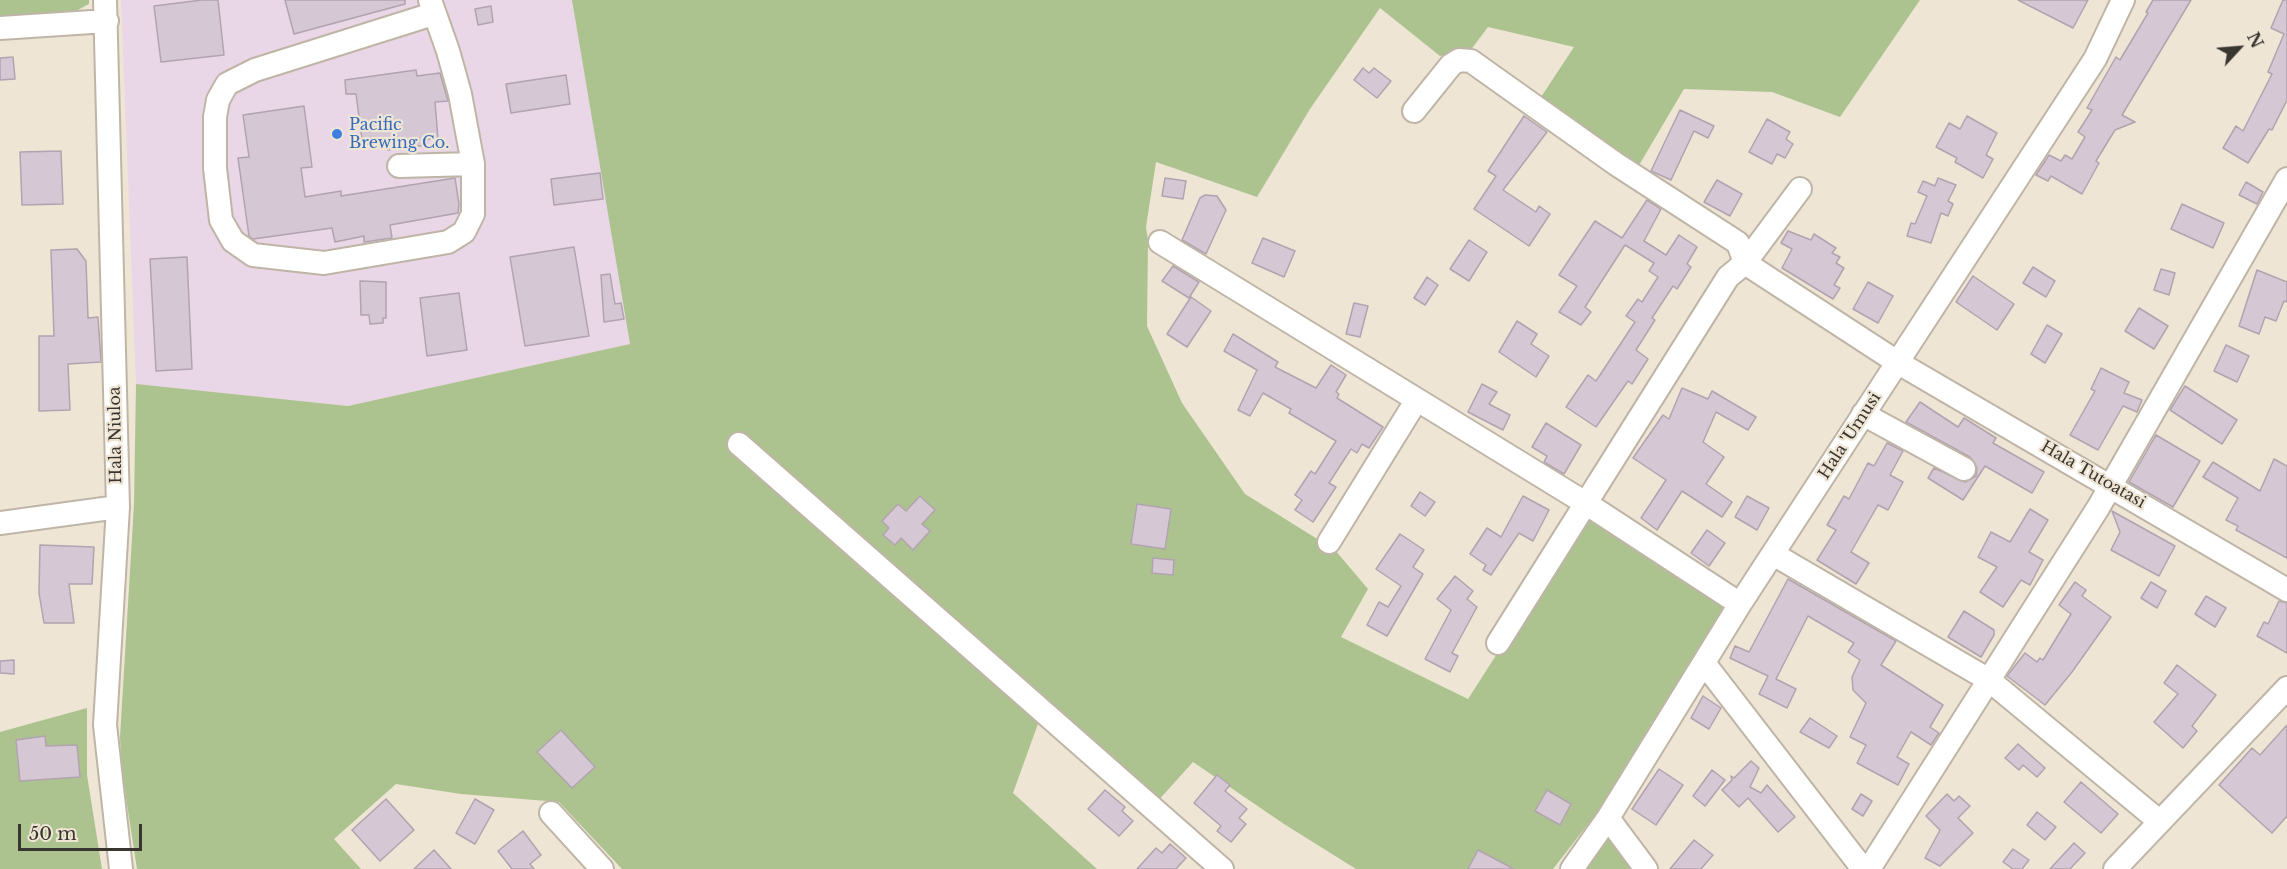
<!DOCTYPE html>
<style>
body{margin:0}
#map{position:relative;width:2287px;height:869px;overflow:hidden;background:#efe5d5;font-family:"Libre Baskerville",serif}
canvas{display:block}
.north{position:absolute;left:2209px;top:18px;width:60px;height:60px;-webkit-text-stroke:4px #efe5d5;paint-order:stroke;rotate:64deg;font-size:16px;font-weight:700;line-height:24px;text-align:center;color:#39352f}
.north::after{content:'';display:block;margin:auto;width:21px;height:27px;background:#39352f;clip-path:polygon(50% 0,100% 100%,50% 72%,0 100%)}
.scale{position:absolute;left:18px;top:824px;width:124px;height:27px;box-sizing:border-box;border:3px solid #39352f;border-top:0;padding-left:8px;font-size:18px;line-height:21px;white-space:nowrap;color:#39352f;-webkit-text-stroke:4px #efe5d5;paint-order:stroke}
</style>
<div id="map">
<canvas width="2287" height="869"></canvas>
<div class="north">N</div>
<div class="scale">50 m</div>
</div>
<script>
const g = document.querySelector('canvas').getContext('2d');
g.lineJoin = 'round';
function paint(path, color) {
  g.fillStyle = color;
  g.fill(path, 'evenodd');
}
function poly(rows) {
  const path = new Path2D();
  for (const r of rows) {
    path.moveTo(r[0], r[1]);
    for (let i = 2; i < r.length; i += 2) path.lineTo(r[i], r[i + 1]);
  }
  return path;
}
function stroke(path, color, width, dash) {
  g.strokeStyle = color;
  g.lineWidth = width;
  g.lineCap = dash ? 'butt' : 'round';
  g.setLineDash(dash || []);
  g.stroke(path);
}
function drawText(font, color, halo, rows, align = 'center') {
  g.font = font + ' "Libre Baskerville",serif';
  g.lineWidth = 4.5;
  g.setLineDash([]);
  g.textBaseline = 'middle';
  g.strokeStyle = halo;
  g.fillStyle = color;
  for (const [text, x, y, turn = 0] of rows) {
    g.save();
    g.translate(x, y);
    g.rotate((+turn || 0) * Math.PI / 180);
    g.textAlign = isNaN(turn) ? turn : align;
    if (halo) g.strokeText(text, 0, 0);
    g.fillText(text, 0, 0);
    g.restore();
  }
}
const industrial = poly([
 [121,0,572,0,631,344,348,406,136,384]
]);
const green = poly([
 [0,0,89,0,89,4,70,14,0,20],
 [572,0,1920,0,1840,117,1772,92,1684,89,1635,172,1537,103,1574,47,1488,27,1470,51,1440,56,1380,8,1310,109,1257,197,1156,162,1146,227,1148,240,1147,326,1182,403,1245,494,1335,550,1368,589,1341,637,1468,699,1581,523,1597,518,1722,599,1723,616,1606,801,1553,869,1356,869,1284,824,1193,762,1156,803,1039,721,1013,793,1097,869,622,869,559,802,461,794,396,784,334,839,361,869,137,869,122,772,120,737,134,504,136,384,348,406,630,344],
 [87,708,87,775,102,869,0,869,0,732],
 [1603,839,1616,841,1637,869,1585,869]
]);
const building = poly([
 [202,0,218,0,224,55,161,62,154,6,202,0],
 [285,0,405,0,405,4,294,34,285,0],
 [2018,0,2088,0,2073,28,2018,0],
 [2153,0,2191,0,2122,115,2135,122,2115,130,2096,161,2099,163,2082,194,2051,176,2048,181,2036,175,2049,155,2061,161,2065,155,2072,159,2085,137,2078,132,2092,110,2087,108,2116,57,2120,60,2148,13,2146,12,2153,0],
 [2283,0,2287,0,2287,100,2272,130,2269,129,2248,163,2223,148,2236,126,2243,131,2272,74,2268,72,2284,34,2271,28,2283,0],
 [491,6,493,22,478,25,475,9,491,6],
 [13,57,15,79,0,80,0,58,13,57],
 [1363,68,1369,73,1374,68,1391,81,1377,98,1354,80,1363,68],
 [416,70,417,76,440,73,448,101,435,102,438,139,427,139,427,145,387,150,387,144,363,147,356,94,346,94,345,80,416,70],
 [566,75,570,104,511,113,506,84,566,75],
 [304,106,312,167,301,168,305,197,341,191,341,196,455,178,459,204,458,213,390,225,392,238,364,242,364,236,335,242,332,228,253,239,249,236,238,158,249,157,243,115,304,106],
 [1680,110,1714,126,1708,138,1694,131,1671,180,1651,171,1680,110],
 [1524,116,1547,132,1503,190,1536,212,1539,206,1550,214,1529,246,1474,209,1496,176,1488,171,1524,116],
 [1967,116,1997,133,1986,155,1993,159,1983,178,1955,162,1957,158,1936,147,1949,123,1960,129,1967,116],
 [1767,119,1790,132,1786,139,1793,144,1785,158,1777,154,1772,164,1749,152,1767,119],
 [61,151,63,204,22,205,20,152,61,151],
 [600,173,603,199,554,205,551,179,600,173],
 [1165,178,1186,181,1183,199,1162,196,1165,178],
 [1938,178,1956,185,1948,201,1953,204,1948,216,1941,213,1931,243,1907,236,1911,223,1915,224,1927,196,1918,192,1923,181,1935,186,1938,178],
 [1717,180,1742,194,1730,216,1704,202,1717,180],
 [2246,182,2263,192,2257,204,2239,195,2246,182],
 [1205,195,1217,196,1226,210,1206,254,1182,240,1200,198,1205,195],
 [1647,200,1661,209,1644,241,1666,255,1679,235,1697,247,1687,264,1691,267,1677,289,1673,286,1652,318,1655,320,1636,350,1648,359,1632,384,1628,381,1596,427,1566,407,1588,375,1596,381,1635,322,1626,316,1638,299,1642,302,1658,277,1649,271,1654,263,1625,245,1585,307,1591,312,1581,325,1559,312,1577,286,1559,275,1595,221,1622,238,1647,200],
 [2182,204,2224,223,2213,248,2171,229,2182,204],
 [1788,231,1811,240,1814,234,1836,248,1832,253,1840,257,1836,263,1844,268,1834,285,1840,288,1833,299,1782,268,1792,249,1781,243,1788,231],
 [1263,238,1295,251,1284,277,1252,263,1263,238],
 [1469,240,1487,252,1469,281,1450,269,1469,240],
 [574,247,589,336,525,346,510,257,574,247],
 [77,249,86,261,88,318,98,317,101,362,68,364,70,410,39,411,39,336,54,336,51,250,77,249],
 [187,257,192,369,156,371,150,259,187,257],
 [1173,266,1199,282,1189,298,1162,281,1173,266],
 [2033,267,2055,281,2046,297,2023,283,2033,267],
 [2161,269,2175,273,2169,295,2154,290,2161,269],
 [2257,270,2287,282,2287,302,2284,301,2276,321,2265,317,2259,334,2239,326,2257,270],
 [610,274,615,304,621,303,624,319,604,322,601,275,610,274],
 [1973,276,2014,304,1997,330,1956,302,1973,276],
 [1427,277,1438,285,1425,305,1414,298,1427,277],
 [360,281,386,282,386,318,383,318,383,323,370,324,369,315,361,315,360,281],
 [1868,282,1893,296,1878,323,1853,309,1868,282],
 [459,293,467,350,427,356,420,298,459,293],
 [1191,297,1211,311,1187,347,1167,334,1191,297],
 [1354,303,1368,306,1360,337,1346,334,1354,303],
 [2139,308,2168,326,2154,349,2125,331,2139,308],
 [1517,321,1537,334,1531,344,1549,356,1536,377,1499,352,1517,321],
 [2047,325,2062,334,2045,363,2031,354,2047,325],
 [1233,334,1278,362,1275,367,1316,388,1331,365,1346,375,1336,392,1339,394,1337,398,1383,427,1369,448,1362,444,1357,453,1351,449,1329,483,1336,487,1313,522,1295,510,1302,500,1295,495,1311,471,1315,474,1336,441,1289,413,1291,409,1263,393,1250,416,1238,410,1257,370,1224,351,1233,334],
 [2226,345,2249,356,2237,382,2214,371,2226,345],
 [2101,368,2129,382,2124,393,2142,400,2137,412,2123,406,2098,450,2070,435,2095,391,2091,389,2101,368],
 [1482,384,1497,392,1489,404,1510,415,1503,430,1468,412,1482,384],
 [2185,386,2237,420,2222,444,2170,410,2185,386],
 [1682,388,1708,399,1712,391,1756,417,1748,430,1716,412,1703,442,1724,457,1706,484,1732,502,1722,517,1682,491,1657,530,1641,518,1666,480,1633,458,1663,415,1669,419,1682,388],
 [1920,402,1958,427,1964,418,1996,438,1993,443,2044,472,2032,493,1985,466,1963,500,1928,478,1934,468,1965,482,1976,476,1977,468,1970,457,1906,422,1920,402],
 [1546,423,1581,445,1564,474,1544,462,1547,456,1532,447,1546,423],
 [2156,435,2200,461,2173,507,2129,482,2156,435],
 [1887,443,1903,451,1890,475,1903,482,1888,510,1878,505,1851,552,1869,563,1856,584,1817,560,1836,530,1827,525,1844,496,1849,499,1868,463,1874,466,1887,443],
 [2274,459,2287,466,2287,558,2236,530,2238,526,2226,520,2238,498,2203,477,2213,462,2260,491,2274,459],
 [1420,492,1435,502,1425,516,1411,506,1420,492],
 [920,496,935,510,922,524,930,531,913,550,901,538,895,545,883,535,889,528,882,521,898,504,906,511,920,496],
 [1523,496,1549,510,1533,541,1519,533,1491,575,1483,570,1486,565,1470,554,1487,528,1501,537,1523,496],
 [1747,496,1769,508,1757,530,1735,517,1747,496],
 [1137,504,1171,509,1165,549,1131,544,1137,504],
 [2030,509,2048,520,2029,552,2043,560,2030,585,2021,580,2003,607,1980,592,1997,567,1978,557,1991,532,2010,542,2030,509],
 [2112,511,2175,546,2159,576,2111,550,2120,532,2112,511],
 [1707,530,1725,543,1709,566,1691,553,1707,530],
 [1400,534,1424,550,1413,567,1423,574,1387,636,1367,625,1379,602,1388,607,1401,586,1376,569,1400,534],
 [40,545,94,547,92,584,69,584,74,623,44,623,39,593,40,545],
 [1153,558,1174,560,1173,575,1152,573,1153,558],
 [1455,576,1473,591,1467,599,1477,607,1452,653,1458,656,1450,672,1425,659,1451,610,1437,599,1455,576],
 [1788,579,1896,641,1881,665,1943,705,1930,727,1939,733,1931,745,1911,732,1897,757,1909,764,1898,785,1857,763,1866,745,1850,737,1866,703,1853,690,1852,677,1860,660,1848,652,1854,643,1808,616,1776,679,1796,689,1787,708,1759,694,1768,676,1730,658,1735,646,1749,652,1788,579],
 [2075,582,2086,590,2082,596,2111,617,2072,672,2045,705,2007,676,2025,653,2037,662,2040,658,2043,660,2071,614,2059,605,2075,582],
 [2151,582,2166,591,2157,608,2141,598,2151,582],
 [2206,596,2226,608,2215,627,2195,614,2206,596],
 [2279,601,2287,603,2287,653,2257,636,2264,622,2268,624,2279,601],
 [1964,611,1994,630,1994,635,1981,657,1948,637,1964,611],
 [14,660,14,674,0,673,0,661,14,660],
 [2177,665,2216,695,2192,726,2197,731,2183,748,2154,722,2178,694,2164,683,2177,665],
 [1703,696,1721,708,1709,729,1691,718,1703,696],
 [1810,718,1837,736,1829,748,1800,732,1810,718],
 [2287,725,2287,816,2272,833,2219,785,2252,748,2260,755,2287,725],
 [561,730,595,767,572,788,537,752,561,730],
 [45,736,46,746,77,745,80,777,20,781,16,740,45,736],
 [2018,744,2045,768,2037,777,2023,765,2019,770,2005,758,2018,744],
 [1751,761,1759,768,1750,787,1761,793,1767,785,1795,817,1778,832,1748,798,1739,807,1722,790,1732,780,1731,776,1734,778,1751,761],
 [1659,769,1683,785,1656,825,1632,809,1659,769],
 [1712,770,1725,780,1705,806,1693,796,1712,770],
 [1217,775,1230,785,1225,791,1247,809,1239,818,1246,824,1231,842,1217,831,1221,826,1194,803,1217,775],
 [2081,782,2118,814,2101,833,2064,802,2081,782],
 [1105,790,1125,807,1122,811,1133,821,1119,836,1088,809,1105,790],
 [1547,790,1571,804,1560,825,1535,811,1547,790],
 [1861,794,1872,801,1863,816,1852,809,1861,794],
 [1947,794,1954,801,1959,796,1970,806,1958,818,1973,833,1940,866,1925,858,1940,830,1926,816,1947,794],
 [386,799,414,830,380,861,352,830,386,799],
 [475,799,494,810,475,844,456,833,475,799],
 [2037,812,2056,827,2045,840,2027,825,2037,812],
 [523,831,541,855,530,864,534,869,512,869,498,851,523,831],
 [1694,840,1713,855,1701,869,1670,869,1694,840],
 [2074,843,2085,853,2070,869,2050,869,2074,843],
 [1170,844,1186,858,1176,869,1137,869,1156,848,1162,853,1170,844],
 [2013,849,2029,860,2022,869,2013,869,2003,862,2013,849],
 [434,850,451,869,414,869,434,850],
 [1478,850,1514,869,1468,869,1478,850]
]);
const minor = poly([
 [105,0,118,507,105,725,121,869],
 [430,0,448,51,460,94,473,164,473,214,464,232,448,242,324,263,253,255,233,241,221,220,215,168,215,117,218,100,227,84,255,70,433,14],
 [0,28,107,21],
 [1414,111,1451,65,1459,60,1471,61,1616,164,1738,243,1745,263],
 [399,166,473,164],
 [1160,242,1587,504,1740,604],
 [1745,263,1800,189],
 [1863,414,1964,469],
 [739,444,1222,869],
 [0,523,118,507],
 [1329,542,1416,401],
 [1773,554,1989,680,2159,821],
 [1498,643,1728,277,1745,263,1897,362,2287,590],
 [1704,663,1863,869],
 [551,813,602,869],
 [1608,818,1646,869],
 [1572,869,1608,818,1740,604,2095,59,2123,0],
 [1869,869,2098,508,2287,179],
 [2115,869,2287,688]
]);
const markers = [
 [337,134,6,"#3f7fe0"]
];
const shopNames = [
 ["Pacific",349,125],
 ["Brewing Co.",349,143]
];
const streetNames = [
 ["Hala Niuloa",116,435,-91],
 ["Hala 'Umusi",1850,436,-57],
 ["Hala Tutoatasi",2093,475,30]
];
paint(industrial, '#e9d6e6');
paint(green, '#acc390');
paint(building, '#d5c7d3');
stroke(building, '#b1a3af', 1.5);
stroke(minor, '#bfb5a6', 26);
stroke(minor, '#fff', 22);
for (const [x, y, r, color] of markers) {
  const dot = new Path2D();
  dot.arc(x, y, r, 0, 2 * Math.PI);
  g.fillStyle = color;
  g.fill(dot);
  stroke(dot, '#efe5d5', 2);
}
drawText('16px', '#366cbe', '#efe5d5', shopNames, 'left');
drawText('16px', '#39352f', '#efe5d5', streetNames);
</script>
